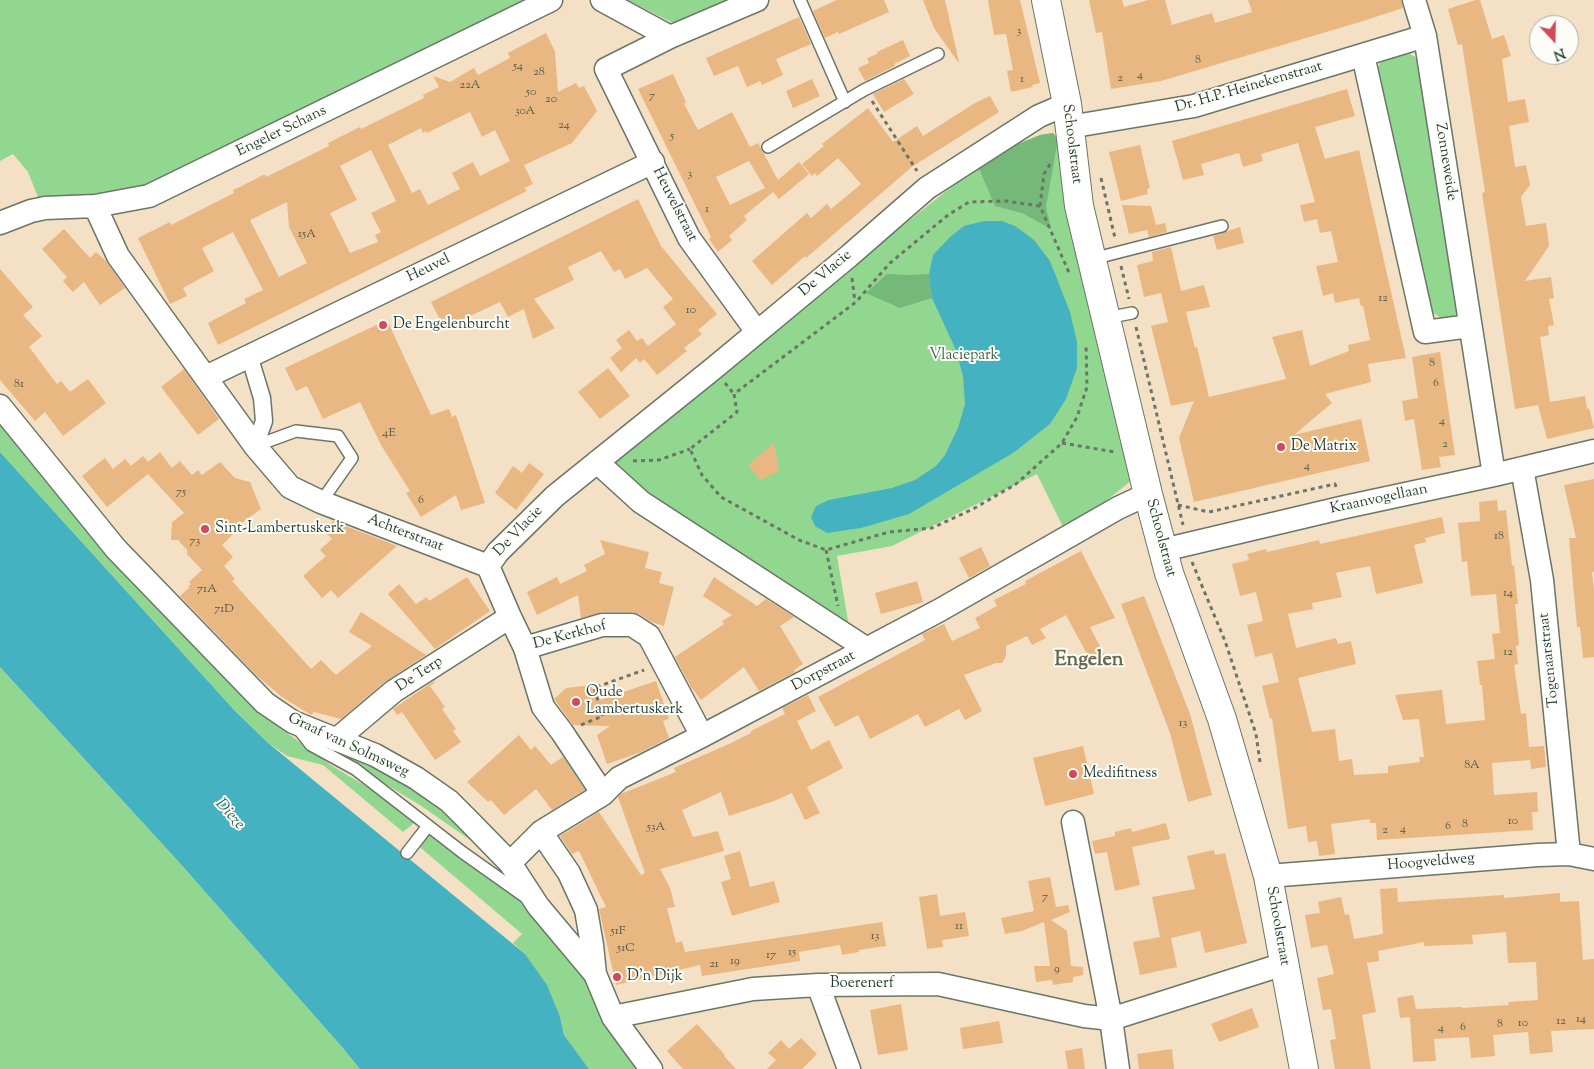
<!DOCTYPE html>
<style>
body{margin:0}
#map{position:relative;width:1594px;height:1069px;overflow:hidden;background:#f4e0c5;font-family:"Sorts Mill Goudy",serif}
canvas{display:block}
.north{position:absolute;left:1529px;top:15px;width:50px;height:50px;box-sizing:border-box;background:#fdfcf7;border:1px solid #a4b0a9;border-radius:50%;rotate:159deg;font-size:14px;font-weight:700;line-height:20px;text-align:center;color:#1f3d34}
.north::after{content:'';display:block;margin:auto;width:18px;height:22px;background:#d1495b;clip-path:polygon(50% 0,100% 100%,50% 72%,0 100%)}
</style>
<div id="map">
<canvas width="1594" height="1069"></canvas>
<div class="north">N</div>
</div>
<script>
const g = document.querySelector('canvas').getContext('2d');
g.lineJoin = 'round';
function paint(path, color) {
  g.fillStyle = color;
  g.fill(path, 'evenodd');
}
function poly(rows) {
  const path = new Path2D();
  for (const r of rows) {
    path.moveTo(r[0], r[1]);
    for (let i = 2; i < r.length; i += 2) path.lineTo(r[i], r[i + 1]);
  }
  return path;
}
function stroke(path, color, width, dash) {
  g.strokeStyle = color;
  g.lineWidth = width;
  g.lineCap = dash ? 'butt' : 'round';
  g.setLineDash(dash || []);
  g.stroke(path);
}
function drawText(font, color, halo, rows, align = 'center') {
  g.font = font + ' "Sorts Mill Goudy",serif';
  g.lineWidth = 4;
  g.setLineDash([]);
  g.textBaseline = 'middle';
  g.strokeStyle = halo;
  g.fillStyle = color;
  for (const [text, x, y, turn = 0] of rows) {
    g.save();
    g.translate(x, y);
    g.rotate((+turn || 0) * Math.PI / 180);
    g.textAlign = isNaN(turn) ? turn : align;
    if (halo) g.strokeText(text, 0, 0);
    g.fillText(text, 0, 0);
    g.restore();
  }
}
const green = poly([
 [0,0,532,0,466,29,160,181,100,200,40,202,28,172,13,154,0,161],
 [628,0,729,0,681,22,671,22],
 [1410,54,1418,59,1421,66,1458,319,1447,322,1426,308,1375,71,1385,56],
 [1053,133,1058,139,1132,480,1082,520,1065,531,1037,474,892,546,837,556,850,633,691,525,604,462,978,166,980,169,1040,135],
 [0,411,264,716,332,766,415,815,413,824,403,832,323,765,287,756,267,742,235,711,0,452],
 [0,667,178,861,342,1047,360,1069,0,1069],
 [330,748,379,768,420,789,493,856,420,805,342,758],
 [437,830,538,909,652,1069,589,1069,564,1035,560,1017,525,954,513,943,522,934,415,843,425,832]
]);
const forest = poly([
 [1053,133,1058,139,1046,207,1051,229,1022,213,995,206,978,166,1007,148,1040,135],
 [887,274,909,275,929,274,932,298,900,308,866,293]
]);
const water = poly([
 [984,221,1002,221,1015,226,1034,240,1050,261,1070,312,1077,342,1077,368,1066,399,1050,424,1013,453,909,514,861,528,827,533,815,526,811,517,816,506,829,500,892,488,915,480,936,466,945,455,958,428,965,404,963,376,955,348,932,298,929,274,933,255,950,237,964,226],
 [0,452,235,711,267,742,525,954,547,985,560,1017,564,1035,589,1069,360,1069,342,1047,178,861,0,667]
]);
const building = poly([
 [837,0,884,0,889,12,839,34,838,32,825,38,813,11],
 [923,0,945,0,959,62,958,62,934,28],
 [988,0,1020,0,1040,83,1032,85,1033,87,1011,92,1007,71,1013,70,1006,34,994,35],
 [1089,0,1122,0,1124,7,1148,0,1165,0,1172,25,1212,13,1215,23,1252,12,1248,0,1401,0,1403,8,1360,22,1161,81,1111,89,1102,32,1096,33],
 [1476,0,1480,0,1492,39,1504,35,1511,56,1502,59,1508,102,1525,99,1529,122,1509,126,1515,167,1526,165,1530,185,1521,197,1526,226,1546,223,1549,246,1525,281,1551,277,1554,298,1549,299,1554,325,1548,326,1549,335,1540,337,1550,402,1585,396,1587,409,1589,408,1594,428,1547,439,1538,405,1515,409,1482,193,1485,192,1462,44,1458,45,1448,9],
 [799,17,811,44,776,59,783,75,762,85,760,81,747,87,738,66,714,76,706,58],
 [546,33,555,52,558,92,576,83,579,88,584,86,597,111,572,143,524,165,533,184,524,188,527,191,218,345,208,323,246,303,244,299,263,290,233,232,202,248,214,271,183,288,187,296,170,304,138,238,170,222,171,225,234,193,233,190,240,187,265,174,266,177,329,146,328,143,360,127,361,129,424,98,423,95,439,87,433,76,450,82,474,68,478,75,510,58,508,53],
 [470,112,482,137,495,130,510,161,480,176,473,162,452,173,460,189,428,205,420,189,412,193,388,145,421,128,423,133,426,131,427,133],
 [371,150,396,201,371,213,381,232,375,235,378,242,350,253,330,213,357,200,340,166],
 [287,202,289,227,307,263,279,277,250,220],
 [903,40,910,56,894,64,895,66,865,81,858,68,869,63,867,58,877,54,877,52],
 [673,74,686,102,684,104,698,130,732,112,750,147,758,143,778,180,799,162,809,174,779,199,773,192,744,216,747,220,729,236,732,240,718,252,709,239,711,237,638,89],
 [749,161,765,188,730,205,716,177],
 [812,79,820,96,793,108,786,91],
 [904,79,914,94,884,112,873,94],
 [1347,89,1355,116,1315,127,1325,159,1359,150,1406,358,1368,364,1371,382,1325,394,1332,403,1294,435,1361,419,1370,461,1194,502,1179,438,1194,401,1171,406,1151,326,1168,322,1161,293,1144,297,1137,265,1153,261,1152,252,1171,247,1181,291,1204,285,1210,307,1186,312,1195,348,1197,347,1209,397,1286,379,1272,337,1302,330,1310,366,1349,351,1348,345,1370,340,1363,306,1361,306,1359,298,1335,303,1333,293,1323,296,1316,266,1338,262,1331,231,1320,233,1317,219,1304,222,1300,205,1315,202,1298,143,1261,154,1263,161,1243,167,1239,153,1201,164,1204,175,1183,180,1172,141],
 [990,96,999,112,913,166,806,258,805,256,772,285,752,261,807,213,811,218,827,204,831,209,861,184,838,158,817,176,815,173,812,176,802,164,824,146,822,144,868,108,893,142,917,126,923,136,975,103],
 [1140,145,1150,188,1147,189,1148,194,1121,201,1109,152],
 [638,199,661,246,717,314,698,330,702,334,684,348,687,351,657,375,644,359,640,363,636,358,621,372,610,358,622,348,616,340,629,330,637,341,642,338,648,346,676,324,663,307,673,299,647,268,625,279,620,269,614,272,601,251,568,267,574,280,534,299,555,328,533,339,524,309,508,317,500,302,444,328,431,302],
 [1122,205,1151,206,1156,225,1165,223,1167,232,1149,237,1147,230,1129,234],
 [1240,227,1244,243,1217,250,1213,236],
 [64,229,90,258,96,252,107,262,125,288,100,305,84,282,73,292,63,281,67,277,42,249],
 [0,269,33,307,23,315,42,336,29,347,57,384,61,381,70,392,88,379,106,403,63,436,45,412,35,421,0,380],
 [387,320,431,415,449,409,452,417,456,415,485,503,461,510,456,495,421,517,406,493,410,491,381,445,360,402,323,419,307,386,296,391,285,368],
 [1440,352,1455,455,1439,457,1441,467,1422,470,1414,419,1405,421,1402,401,1418,398,1412,357],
 [608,368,630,396,600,419,578,392],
 [184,369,219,419,198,435,161,387],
 [774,443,779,471,760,480,748,465],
 [160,452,172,468,180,461,192,475,198,470,202,475,220,462,235,478,250,482,261,509,233,529,235,532,222,545,233,557,224,566,235,579,232,581,311,669,321,660,336,675,372,646,349,632,361,612,426,655,386,681,341,719,314,712,311,715,282,697,256,675,180,596,190,587,188,586,191,584,189,582,202,570,187,554,187,550,178,540,171,540,172,522,184,513,148,474,107,507,82,476,105,458,113,469,125,459,131,466,143,456,148,462],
 [529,463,544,474,516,510,495,493,513,466,522,473],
 [1594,479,1594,572,1592,572,1594,591,1594,657,1583,658,1580,627,1577,627,1569,538,1576,538,1564,485],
 [1497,500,1498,511,1506,510,1512,566,1514,565,1518,604,1515,604,1519,645,1516,646,1518,664,1514,665,1521,714,1526,713,1530,760,1492,763,1494,795,1537,792,1538,812,1532,812,1533,830,1377,840,1376,823,1370,823,1370,819,1331,824,1335,854,1319,856,1317,841,1308,842,1306,826,1288,829,1272,718,1270,719,1262,686,1279,682,1272,653,1255,657,1247,625,1263,621,1256,592,1240,596,1232,564,1249,560,1247,554,1266,549,1267,552,1319,540,1320,544,1442,517,1445,533,1425,538,1426,542,1414,545,1423,583,1376,594,1370,566,1355,569,1336,573,1342,597,1312,603,1313,609,1288,614,1296,648,1336,638,1338,644,1351,641,1356,664,1298,678,1312,732,1335,729,1339,761,1352,759,1354,775,1388,773,1388,766,1420,762,1419,757,1424,757,1419,719,1403,720,1395,695,1442,690,1446,724,1485,720,1482,685,1480,685,1477,661,1495,659,1492,634,1500,633,1496,594,1471,596,1467,561,1462,562,1458,523,1480,521,1479,502],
 [333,521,397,546,338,598,331,590,322,598,303,576,326,556,320,550,332,539,323,530],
 [600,540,649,552,645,568,662,572,659,583,674,587,664,626,652,622,639,614,632,612,602,612,581,618,578,595,537,615,527,592,557,577,560,584,587,571,584,565,605,554],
 [981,547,990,566,969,578,959,558],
 [1081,551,1115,618,1090,627,1107,660,1094,667,1066,615,1040,629,1046,638,1032,645,1027,636,1006,646,1006,656,1002,663,996,663,964,675,982,711,965,720,959,709,925,727,918,714,870,739,858,715,835,727,818,697,925,640,922,634,944,624,952,641,980,628,975,618,997,606,994,600,1026,584,1025,581],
 [467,577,490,611,435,649,388,594,399,584,416,604,427,597,429,601],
 [714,577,757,606,766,599,794,617,780,626,803,664,794,670,795,672,759,691,744,667,701,700,691,687,675,657,724,624,722,621,732,615,703,596],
 [917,581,923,602,881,614,875,593],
 [1144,596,1190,714,1212,795,1188,802,1170,733,1121,604],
 [434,681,435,682,430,686,445,707,442,709,456,729,453,731,461,742,435,760,402,712,397,715,393,709],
 [656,681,669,719,663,721,669,738,641,752,607,764,597,735,610,726,573,725,554,699,566,688,591,685,597,701],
 [808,695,816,711,797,721,811,750,829,740,843,768,807,787,820,813,805,820,792,793,774,801,729,816,721,792,682,810,693,837,718,831,724,851,660,869,670,888,675,907,667,908,676,943,682,941,685,952,882,922,886,946,859,950,859,952,842,955,840,945,799,952,800,961,702,976,700,965,616,985,599,909,606,907,579,851,572,854,560,836,599,812,641,875,645,873,618,797,621,794,676,772,674,768,729,744,751,733,751,731,785,714,782,708],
 [519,735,531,750,535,746,551,765,563,757,585,790,552,810,536,789,504,815,491,800,488,802,467,782],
 [1083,746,1094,794,1045,806,1033,758],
 [1544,746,1546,767,1531,769,1529,747],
 [1166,823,1170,839,1132,847,1140,885,1115,891,1107,852,1095,854,1092,841,1115,836,1115,832,1131,828,1132,832],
 [1214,850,1215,855,1225,853,1247,943,1205,953,1200,931,1171,938,1177,967,1140,975,1133,942,1160,937,1152,897,1195,889,1187,856],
 [740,851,750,887,774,881,780,902,732,916,721,882,731,879,724,856],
 [1050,877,1056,907,1068,905,1070,912,1051,920,1067,931,1071,966,1083,967,1083,975,1073,977,1073,982,1053,985,1052,980,1036,982,1034,966,1050,966,1044,922,1022,931,1005,934,1001,918,1034,911,1028,881],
 [1397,888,1398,902,1504,895,1504,898,1560,893,1560,902,1579,901,1583,960,1594,959,1594,1029,1551,1031,1553,1052,1530,1054,1528,1032,1493,1035,1495,1056,1471,1058,1469,1037,1434,1039,1436,1061,1413,1062,1410,1017,1400,1018,1397,998,1413,995,1416,1009,1462,1007,1462,1008,1509,1005,1508,1002,1538,1000,1536,962,1508,963,1506,932,1472,935,1473,944,1424,946,1424,942,1378,951,1379,961,1367,963,1376,1012,1362,1015,1371,1069,1335,1069,1330,1040,1336,1039,1331,1009,1323,1010,1317,978,1334,974,1327,945,1311,948,1305,915,1320,913,1318,902,1341,897,1345,915,1349,914,1354,939,1383,934,1380,889],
 [937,894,940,916,965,912,969,936,942,940,943,947,927,949,919,897],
 [901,1004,908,1050,878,1055,870,1010],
 [1252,1008,1259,1027,1219,1042,1211,1024],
 [999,1021,1003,1043,963,1049,960,1028],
 [697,1024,725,1055,724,1056,736,1069,683,1069,667,1051],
 [801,1038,817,1054,802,1069,767,1069,776,1060,768,1053,781,1040,789,1049],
 [1082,1048,1085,1069,1068,1069,1065,1051],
 [1172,1049,1174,1069,1139,1069,1137,1054]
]);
const path = poly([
 [872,101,917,171],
 [1050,164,1044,174,1040,206,1070,275],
 [1101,178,1115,238],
 [1040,206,1006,201,969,202,948,215,890,263,856,302,734,394,737,412,690,449,702,475,721,497,799,540,826,550,889,532,932,528,973,509,1016,484,1062,443,1077,417,1087,387,1086,344],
 [1121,266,1129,299],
 [852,278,855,302],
 [1136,327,1183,525],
 [725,383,734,394],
 [1062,443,1115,452],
 [633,461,659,460,690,449],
 [1178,505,1209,512,1335,484,1337,489],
 [826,550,838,606],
 [1192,562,1225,641,1256,734,1260,762],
 [581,725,603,716,594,688,644,670]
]);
const service = poly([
 [800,0,845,102],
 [768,147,864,90,938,54],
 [1092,259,1222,226],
 [1106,318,1132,313],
 [255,446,296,431,338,436,352,458,321,502],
 [297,727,311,745,355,769,462,852,524,896],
 [407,853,428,826]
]);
const pedestrian = poly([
 [249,355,262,398,264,421,255,446]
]);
const minor = poly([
 [602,0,670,37,757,0],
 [1414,0,1425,36,1494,475],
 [670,37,606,69,689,238,757,332],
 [1363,55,1425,332,1470,326],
 [1069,127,1194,106,1425,36],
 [95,206,118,256,255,446,290,487,321,502,488,566,510,617,525,648,543,707,562,732,603,794],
 [0,223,31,211,45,208,95,206,149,196,551,0],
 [206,377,653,162],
 [0,406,116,549,265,703,293,722,375,755,416,778,449,801,468,820,510,863,538,906,595,974,613,1017,651,1069],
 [597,462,641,502,867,649],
 [1522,468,1542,580,1569,854],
 [1163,550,1345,507,1494,475,1594,451],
 [488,566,498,552,555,496,714,368,849,256,927,188,1039,116,1067,104],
 [525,648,602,625,632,625,649,636,702,736],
 [336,740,394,691,510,617],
 [1073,822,1111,1019,1118,1069],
 [541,832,569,873,586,910,592,945,595,974],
 [510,863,541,832,603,794,619,778,702,736,940,610,1118,508,1148,494],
 [1268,876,1538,855,1569,854,1594,859],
 [818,985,849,1069],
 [613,1017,753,989,818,985,938,984,1084,1016,1111,1019,1284,964]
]);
const tertiary = poly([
 [1046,0,1067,104,1079,206,1148,494,1169,573,1222,719,1268,876,1304,1069]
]);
const markers = [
 [383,325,5,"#d1495b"],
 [1281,447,5,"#d1495b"],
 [205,529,5,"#d1495b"],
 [576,702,5,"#d1495b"],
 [1073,774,5,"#d1495b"],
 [617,977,5,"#d1495b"]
];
const numberNames = [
 ["3",1019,32],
 ["8",1198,61],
 ["54",518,67],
 ["28",539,73],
 ["4",1140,76],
 ["2",1120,79],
 ["1",1022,80],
 ["22A",470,86],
 ["50",531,93],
 ["7",652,97],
 ["20",551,100],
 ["30A",525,112],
 ["24",564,126],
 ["5",672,137],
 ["3",690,175],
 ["1",707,210],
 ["15A",307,235],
 ["12",1383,299],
 ["10",691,311],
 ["8",1432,364],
 ["6",1436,384],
 ["81",19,385],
 ["4",1442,422],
 ["4E",389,434],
 ["2",1445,445],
 ["4",1307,467],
 ["75",181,493],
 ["6",421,501],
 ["18",1499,537],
 ["73",195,542],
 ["71A",207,590],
 ["14",1508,594],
 ["71D",224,610],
 ["12",1508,653],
 ["13",1183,724],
 ["8A",1472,766],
 ["10",1513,822],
 ["8",1465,825],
 ["6",1448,827],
 ["53A",656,828],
 ["4",1403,830],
 ["2",1385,831],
 ["7",1045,898],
 ["11",959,927],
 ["51F",618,932],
 ["13",875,937],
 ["51C",626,949],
 ["15",792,953],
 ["17",771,956],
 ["19",735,962],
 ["21",714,965],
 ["9",1057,970],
 ["14",1581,1020],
 ["12",1561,1022],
 ["10",1523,1024],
 ["8",1500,1025],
 ["6",1463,1028],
 ["4",1441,1029]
];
const streetNames = [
 ["Dr. H.P. Heinekenstraat",1249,88,-16],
 ["Engeler Schans",282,132,-26],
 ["Schoolstraat",1071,144,83],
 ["Zonneweide",1445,162,81],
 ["Heuvelstraat",674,205,63],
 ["Heuvel",429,269,-26],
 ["De Vlacie",826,274,-40],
 ["Kraanvogellaan",1379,500,-12],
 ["De Vlacie",519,532,-46],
 ["Achterstraat",405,534,21],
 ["Schoolstraat",1160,538,75],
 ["De Kerkhof",570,636,-15],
 ["Togenaarstraat",1550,660,-96],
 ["Dorpstraat",824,672,-28],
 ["De Terp",420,675,-33],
 ["Graaf van Solmsweg",348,746,25],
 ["Hoogveldweg",1431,863,-5],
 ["Schoolstraat",1277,926,80],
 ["Boerenerf",862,984]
];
const poiNames = [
 ["De Engelenburcht",393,325],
 ["De Matrix",1291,447],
 ["Sint-Lambertuskerk",215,529],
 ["Oude",586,693],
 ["Lambertuskerk",586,710],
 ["Medifitness",1083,774],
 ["D'n Dijk",627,977]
];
const parkNames = [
 ["Vlaciepark",964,356]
];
const waterNames = [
 ["Dieze",229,815,48]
];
const districtNames = [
 ["Engelen",1089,662]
];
paint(green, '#91d790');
paint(forest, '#74b87a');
paint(water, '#44b2c0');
paint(building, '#e9b782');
stroke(service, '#6a7667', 14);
stroke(pedestrian, '#6a7667', 19);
stroke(minor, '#6a7667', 25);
stroke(tertiary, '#6a7667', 30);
stroke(path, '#6a7667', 3, [4, 4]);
stroke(service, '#fff', 11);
stroke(pedestrian, '#fff', 16);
stroke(minor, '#fff', 22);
stroke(tertiary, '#fff', 28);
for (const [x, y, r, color] of markers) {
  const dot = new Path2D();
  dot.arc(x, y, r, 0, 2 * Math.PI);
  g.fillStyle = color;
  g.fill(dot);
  stroke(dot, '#fdfcf7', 2);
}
drawText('12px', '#525c48', null, numberNames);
drawText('15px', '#1f3d34', '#fdfcf7', streetNames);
drawText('15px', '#1f3d34', '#fdfcf7', poiNames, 'left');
drawText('15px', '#3c644b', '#fdfcf7', parkNames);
drawText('italic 16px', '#2a605e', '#fdfcf7', waterNames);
drawText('bold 20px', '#66684f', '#fdfcf7', districtNames);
</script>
